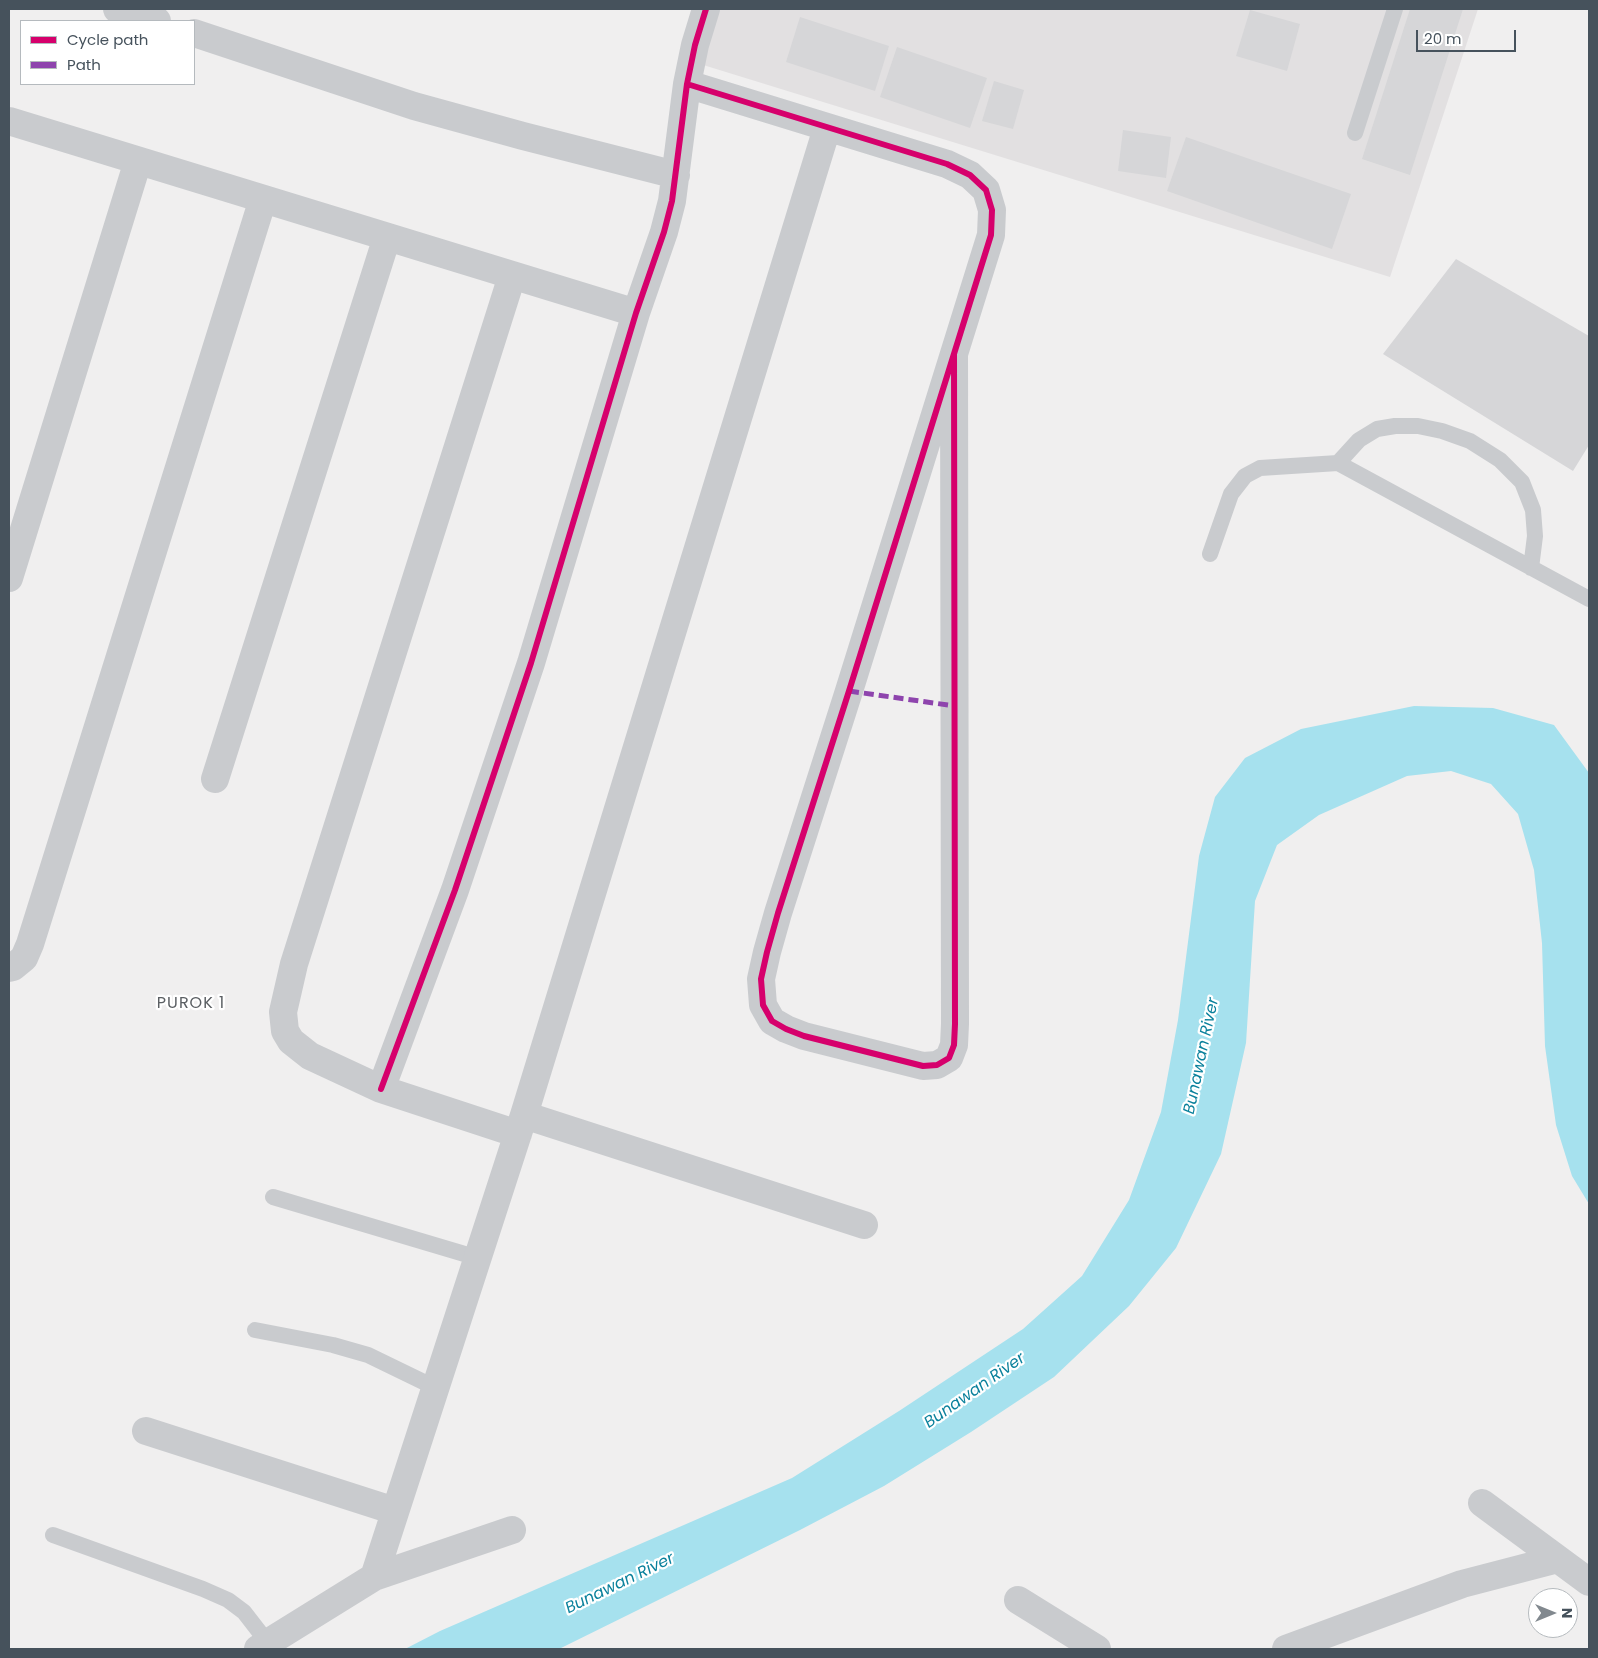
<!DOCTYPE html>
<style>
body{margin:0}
#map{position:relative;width:1598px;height:1658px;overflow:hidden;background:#f0efef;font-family:Poppins,sans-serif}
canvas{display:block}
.frame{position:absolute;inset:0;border:10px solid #46525c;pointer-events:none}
.legend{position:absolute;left:20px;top:20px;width:175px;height:65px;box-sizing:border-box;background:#fff;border:1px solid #b5babe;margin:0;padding:6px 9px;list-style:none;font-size:15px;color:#46525c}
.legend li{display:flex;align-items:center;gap:10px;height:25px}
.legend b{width:25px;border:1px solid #b5babe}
.north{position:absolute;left:1528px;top:1588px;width:50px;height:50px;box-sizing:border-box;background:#fff;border:1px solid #b5babe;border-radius:50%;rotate:90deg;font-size:14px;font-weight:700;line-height:20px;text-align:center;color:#46525c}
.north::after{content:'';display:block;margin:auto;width:18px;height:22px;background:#82898f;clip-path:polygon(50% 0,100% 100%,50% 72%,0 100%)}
.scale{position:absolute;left:1416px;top:30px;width:100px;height:22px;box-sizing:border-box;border:2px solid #46525c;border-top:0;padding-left:6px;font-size:15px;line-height:18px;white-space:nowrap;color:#46525c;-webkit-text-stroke:4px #fff;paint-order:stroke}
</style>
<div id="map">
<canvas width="1598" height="1658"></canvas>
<div class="frame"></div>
<ul class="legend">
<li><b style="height:6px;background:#d6006c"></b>Cycle path</li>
<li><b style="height:6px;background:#8e44ad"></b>Path</li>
</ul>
<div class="north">N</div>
<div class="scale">20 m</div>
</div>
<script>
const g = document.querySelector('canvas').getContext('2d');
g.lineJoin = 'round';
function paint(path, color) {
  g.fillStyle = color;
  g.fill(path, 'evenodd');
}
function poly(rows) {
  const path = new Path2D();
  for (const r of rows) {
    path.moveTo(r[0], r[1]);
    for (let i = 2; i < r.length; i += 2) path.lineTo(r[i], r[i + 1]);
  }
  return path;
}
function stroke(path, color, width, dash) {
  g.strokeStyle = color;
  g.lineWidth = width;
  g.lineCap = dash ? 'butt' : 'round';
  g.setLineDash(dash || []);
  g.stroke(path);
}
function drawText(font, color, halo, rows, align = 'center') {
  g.font = font + ' Poppins,sans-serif';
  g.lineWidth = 4.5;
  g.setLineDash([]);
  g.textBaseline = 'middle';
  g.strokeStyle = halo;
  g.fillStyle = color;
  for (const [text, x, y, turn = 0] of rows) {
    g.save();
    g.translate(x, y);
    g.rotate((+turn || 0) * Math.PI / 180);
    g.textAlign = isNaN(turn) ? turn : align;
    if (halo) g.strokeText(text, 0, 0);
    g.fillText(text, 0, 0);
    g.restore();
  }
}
const education = poly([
 [718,9,1478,9,1390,277,700,64]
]);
const water = poly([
 [1414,706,1493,708,1554,725,1589,773,1589,1204,1572,1176,1556,1125,1545,1046,1542,943,1534,870,1518,814,1491,784,1451,771,1407,776,1319,815,1277,845,1255,901,1246,1043,1221,1154,1176,1248,1129,1306,1054,1377,971,1432,884,1486,800,1530,559,1649,405,1649,440,1631,792,1478,899,1411,1023,1329,1082,1276,1129,1200,1161,1112,1178,1020,1199,856,1215,797,1245,758,1301,729]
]);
const building = poly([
 [1410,9,1463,9,1410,175,1362,159],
 [1250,10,1300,24,1287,71,1236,56],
 [800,17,889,46,875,91,786,62],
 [897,47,987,78,970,128,880,97],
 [994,81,1024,90,1013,129,982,121],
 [1123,130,1171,137,1166,178,1118,171],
 [1186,137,1351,194,1332,249,1167,191],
 [1456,259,1589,336,1589,445,1573,471,1383,354]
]);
const lane = poly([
 [1355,133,1395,9],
 [1338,463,1359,440,1377,429,1395,426,1418,426,1442,431,1470,441,1500,460,1522,482,1533,510,1535,536,1531,568],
 [1210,554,1231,494,1245,476,1260,468,1338,463,1589,599],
 [273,1197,478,1258],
 [255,1330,333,1345,368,1355,436,1388],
 [53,1535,203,1589,228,1600,244,1612,268,1643]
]);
const street = poly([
 [117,9,157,21],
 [194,33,414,106,523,136,676,175],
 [687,84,947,164,970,175,986,190,992,210,991,235,849,691,778,913,767,952,761,979,763,1005,772,1021,786,1029,804,1036,923,1066,937,1065,949,1058,954,1045,955,1024,954,354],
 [9,121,636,313],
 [512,276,294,964,283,1012,285,1031,291,1041,310,1056,381,1089,518,1134],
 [9,578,138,161],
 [215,779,387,237],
 [9,968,13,967,24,958,30,944,263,199],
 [381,1089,455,890,531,663,636,313,664,232,672,201,687,84,695,45,706,9],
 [524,1115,864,1225],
 [146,1431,395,1511],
 [1482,1503,1589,1582],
 [374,1577,524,1115,827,128],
 [1018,1600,1097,1649],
 [258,1649,374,1577,512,1530],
 [1286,1649,1462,1584,1558,1559]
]);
const quiet = poly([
 [849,691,955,706]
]);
const cycleway = poly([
 [687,84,947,164,970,175,986,190,992,210,991,235,849,691,778,913,767,952,761,979,763,1005,772,1021,786,1029,804,1036,923,1066,937,1065,949,1058,954,1045,955,1024,954,354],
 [381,1089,455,890,531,663,636,313,664,232,672,201,687,84,695,45,706,9]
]);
const neighbourhoodNames = [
 ["PUROK 1",191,1004]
];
const waterNames = [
 ["Bunawan River",1202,1056,-78],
 ["Bunawan River",975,1391,-35],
 ["Bunawan River",620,1584,-26]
];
paint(education, '#e2e0e1');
paint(water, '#a6e1ee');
paint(building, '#d6d6d8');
stroke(lane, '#c9cbce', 16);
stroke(street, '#c9cbce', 28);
stroke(quiet, '#8e44ad', 5, [10, 5]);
stroke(cycleway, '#d6006c', 6);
g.letterSpacing = '1px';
drawText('16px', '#5b5f63', '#fff', neighbourhoodNames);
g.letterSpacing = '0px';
drawText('italic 16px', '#0a819c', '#fff', waterNames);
</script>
